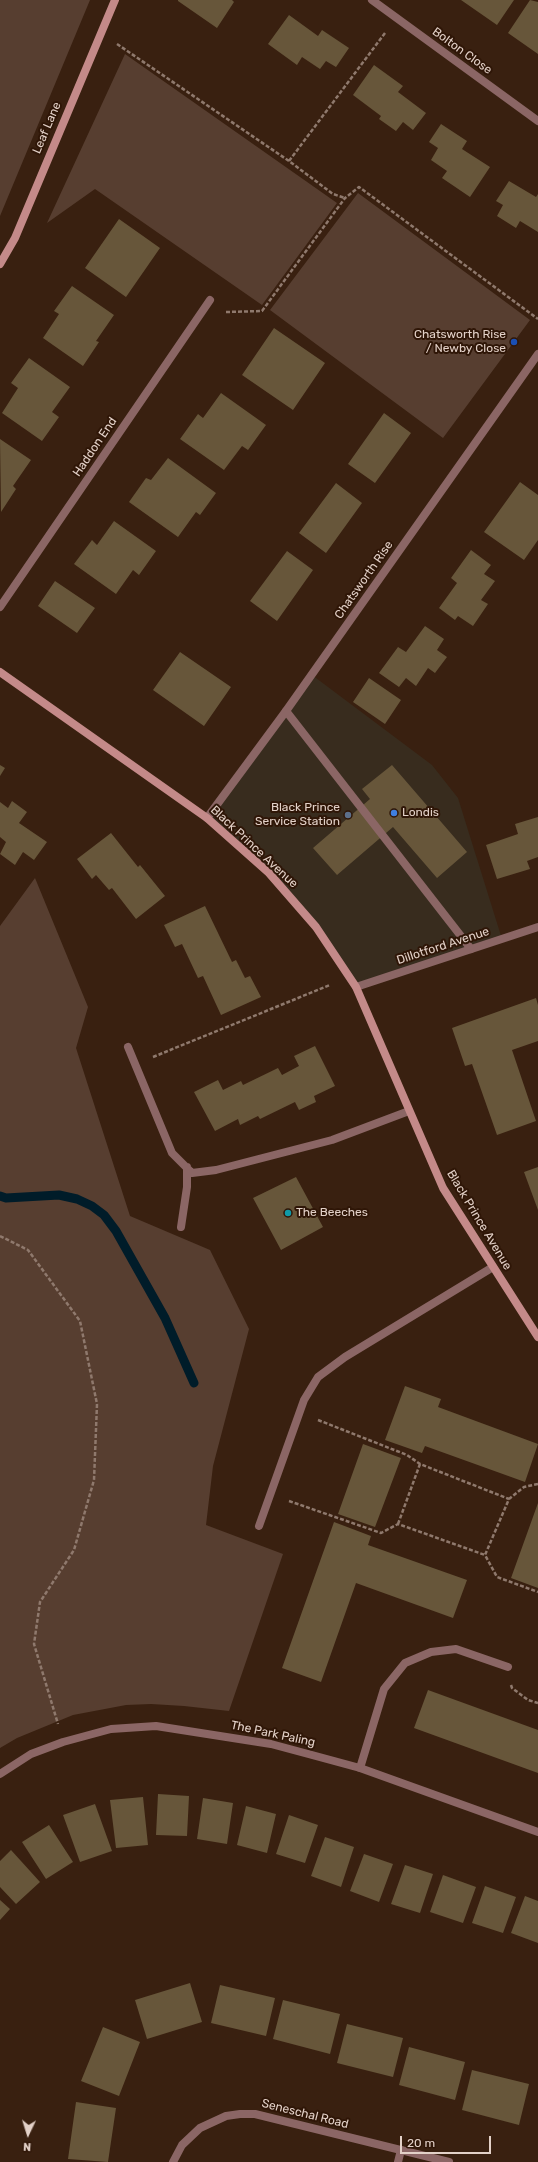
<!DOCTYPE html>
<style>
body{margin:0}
#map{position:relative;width:538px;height:2162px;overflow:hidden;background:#392010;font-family:Rubik,sans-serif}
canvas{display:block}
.north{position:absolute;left:8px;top:2114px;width:40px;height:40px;-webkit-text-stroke:3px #2f1607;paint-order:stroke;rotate:184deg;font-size:11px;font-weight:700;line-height:16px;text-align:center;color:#e3d1c8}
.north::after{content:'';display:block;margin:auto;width:14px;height:18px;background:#e3d1c8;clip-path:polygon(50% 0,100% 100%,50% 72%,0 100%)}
.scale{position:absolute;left:400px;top:2136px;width:91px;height:18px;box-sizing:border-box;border:2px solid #e3d1c8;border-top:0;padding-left:5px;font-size:12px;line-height:14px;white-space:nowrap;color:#e3d1c8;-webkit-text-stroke:3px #2f1607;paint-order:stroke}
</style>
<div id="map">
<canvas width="538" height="2162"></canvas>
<div class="north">N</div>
<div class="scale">20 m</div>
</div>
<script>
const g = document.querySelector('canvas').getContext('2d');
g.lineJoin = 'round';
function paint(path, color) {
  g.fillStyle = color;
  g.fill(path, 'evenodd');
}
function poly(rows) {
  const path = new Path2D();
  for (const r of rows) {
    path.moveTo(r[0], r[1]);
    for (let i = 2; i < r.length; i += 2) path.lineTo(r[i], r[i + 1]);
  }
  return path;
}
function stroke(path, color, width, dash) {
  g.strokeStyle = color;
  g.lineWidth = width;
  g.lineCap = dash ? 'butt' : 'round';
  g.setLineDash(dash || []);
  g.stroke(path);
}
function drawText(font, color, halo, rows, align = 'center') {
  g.font = font + ' Rubik,sans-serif';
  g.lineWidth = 4;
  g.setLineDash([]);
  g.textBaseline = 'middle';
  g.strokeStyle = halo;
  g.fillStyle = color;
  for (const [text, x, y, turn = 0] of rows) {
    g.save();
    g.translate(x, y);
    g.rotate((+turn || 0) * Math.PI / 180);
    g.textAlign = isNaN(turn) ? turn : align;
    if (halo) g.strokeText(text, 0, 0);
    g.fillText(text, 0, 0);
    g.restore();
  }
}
const commercial = poly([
 [312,675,432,765,458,798,502,939,356,987,290,896,207,818]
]);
const green = poly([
 [0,0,90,0,0,216],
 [125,54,337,203,262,305,95,189,47,223],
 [358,193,530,320,443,438,270,310],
 [35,878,88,1007,76,1048,130,1216,210,1250,249,1329,213,1466,206,1525,283,1554,229,1711,184,1706,151,1704,126,1705,73,1715,17,1738,0,1748,0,926]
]);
const stream = poly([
 [0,1196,6,1198,59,1195,77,1199,92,1206,104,1215,116,1231,165,1318,194,1383]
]);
const building = poly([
 [178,0,232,0,234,2,217,28,178,1],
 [461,0,514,0,497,25],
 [530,0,538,2,538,54,508,33],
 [289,15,318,36,322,30,349,48,336,67,326,61,320,69,302,57,297,65,268,44],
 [374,65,403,86,398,92,426,113,413,130,403,122,396,131,379,119,381,116,353,95],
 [441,124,467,141,462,149,490,167,470,197,442,178,447,171,431,160,438,148,429,142],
 [509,181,536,197,538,194,538,232,520,221,516,228,497,216,503,205,496,201],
 [119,219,160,248,126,297,85,268],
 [72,286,114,315,96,341,99,342,83,366,43,338,59,314,54,311],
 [274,328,325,363,293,410,242,375],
 [29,358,70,387,52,412,59,417,42,441,2,413,18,388,11,383],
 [221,393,266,425,248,450,242,446,224,470,180,439,198,414,203,418],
 [384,413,411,433,375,483,348,464],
 [0,439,31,460,13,486,16,489,1,512],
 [168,458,216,493,200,515,196,512,178,537,129,502,146,478,151,480],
 [520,482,538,495,538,540,524,560,484,532],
 [336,483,362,503,326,553,299,533],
 [114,521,156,551,139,575,133,570,116,594,74,564,92,540,97,545],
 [471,550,491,565,484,574,495,581,481,600,488,604,473,626,458,616,455,620,439,608,457,583,451,578],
 [287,551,313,570,277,621,250,601],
 [55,581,95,608,77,633,38,606],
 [425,626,444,639,437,650,447,657,435,673,428,668,416,686,406,678,399,687,379,673,398,647,406,652],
 [180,652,231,687,204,726,153,690],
 [369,678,401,700,385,724,353,702],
 [0,765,5,768,0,776],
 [392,765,467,852,437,878,393,827,337,875,313,848,370,799,362,789],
 [12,801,27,812,19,823,47,842,34,860,23,852,15,865,0,854,6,842,0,837,0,802,8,808],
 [538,817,538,857,527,861,530,869,497,879,486,845,518,834,515,824],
 [111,833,138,867,140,865,165,896,136,919,112,888,109,890,96,875,92,879,77,859],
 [205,906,232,962,236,960,245,978,250,976,261,997,221,1015,203,976,198,978,182,944,175,947,164,925],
 [536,998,538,1005,538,1041,512,1050,536,1121,497,1135,472,1064,465,1066,452,1028],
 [315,1046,335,1086,314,1096,316,1102,299,1110,295,1102,260,1119,258,1116,240,1125,238,1119,215,1131,194,1092,218,1080,223,1090,241,1081,243,1085,278,1068,282,1075,299,1066,294,1056],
 [538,1167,538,1210,524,1172],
 [296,1177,323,1227,281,1250,253,1198],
 [405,1386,441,1399,438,1407,538,1444,525,1482,425,1446,422,1453,385,1440],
 [363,1444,401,1458,375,1527,338,1514],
 [538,1503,538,1588,511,1578],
 [334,1522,371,1536,368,1545,467,1580,453,1618,356,1583,321,1682,282,1668],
 [428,1690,538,1730,538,1773,414,1728],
 [158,1794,189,1796,187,1836,156,1835],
 [143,1797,148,1845,116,1848,110,1800],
 [203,1798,233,1803,227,1844,197,1839],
 [95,1804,112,1851,80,1862,63,1815],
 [246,1806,276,1814,267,1853,237,1845],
 [289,1815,318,1825,305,1863,276,1854],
 [49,1825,73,1862,46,1879,22,1842],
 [325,1837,354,1847,341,1887,311,1876],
 [11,1850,40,1882,16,1904,0,1887,0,1861],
 [364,1854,393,1864,379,1902,350,1891],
 [405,1865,433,1874,420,1913,391,1904],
 [443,1875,476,1887,463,1923,430,1912],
 [485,1886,516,1897,503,1933,472,1923],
 [525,1896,538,1901,538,1943,511,1933],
 [0,1900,10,1909,0,1920],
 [190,1983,202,2022,147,2039,135,2000],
 [220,1985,275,1998,266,2036,211,2023],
 [283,2000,340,2014,330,2054,273,2039],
 [347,2024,403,2038,393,2077,337,2063],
 [103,2027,140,2042,119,2096,81,2081],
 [409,2047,465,2062,455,2100,399,2085],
 [472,2070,529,2084,519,2125,462,2110],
 [76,2102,116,2108,108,2162,68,2159]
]);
const path = poly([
 [117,44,289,161,333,194,345,198],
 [289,161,385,33],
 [226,312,262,311,345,198,359,187,538,319],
 [153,1057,330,985],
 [0,1236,28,1250,80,1321,97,1404,94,1480,74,1550,40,1602,34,1644,58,1724],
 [318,1420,407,1455,420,1464,509,1499],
 [538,1484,524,1487,509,1499,485,1555,497,1577,538,1592],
 [289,1501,381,1533,398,1524,485,1555],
 [398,1524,420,1464],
 [511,1685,512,1688,528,1700,538,1703]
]);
const lane = poly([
 [286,711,471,949],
 [259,1526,304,1400,318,1377,345,1357,493,1267],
 [360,1768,384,1689,405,1663,431,1652,456,1649,508,1667],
 [398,2162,401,2150]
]);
const street = poly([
 [372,0,538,121],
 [0,607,210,300],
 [207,818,286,711,538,354],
 [356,987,538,927],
 [128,1047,172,1153,192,1173,216,1170,332,1140,409,1111],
 [181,1227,187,1187,187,1167],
 [0,1774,31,1754,63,1742,111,1729,156,1726,271,1744,312,1755,360,1768,538,1832],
 [173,2162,182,2145,200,2128,226,2116,240,2114,255,2114,449,2162]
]);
const secondary = poly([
 [0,264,15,238,115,0],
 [0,672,207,818,269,873,316,927,356,987,443,1188,538,1337]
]);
const markers = [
 [514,342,4,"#1a4fb4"],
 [394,813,4,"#3f7fe0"],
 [348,815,4,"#5c6f8a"],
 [288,1213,4,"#0f9aa8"]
];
const streetNames = [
 ["Bolton Close",462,51,36],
 ["Leaf Lane",47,128,-67],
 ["Haddon End",95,447,-56],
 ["Chatsworth Rise",364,580,-55],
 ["Black Prince Avenue",254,847,43],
 ["Dillotford Avenue",443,946,-18],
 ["Black Prince Avenue",479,1220,59],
 ["The Park Paling",273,1734,12],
 ["Seneschal Road",305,2114,14]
];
const poiNames = [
 ["Chatsworth Rise",506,335],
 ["/ Newby Close",506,349],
 ["Black Prince",340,808],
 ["Service Station",340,822],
 ["Londis",402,813,"left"],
 ["The Beeches",296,1213,"left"]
];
paint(commercial, '#382c1e');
paint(green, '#573e30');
stroke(stream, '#001c29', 9);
paint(building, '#67563a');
stroke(path, '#8f796d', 2.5, [4, 2]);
stroke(lane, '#8b6665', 8);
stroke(street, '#8b6665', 8);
stroke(secondary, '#c48a89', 8);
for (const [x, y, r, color] of markers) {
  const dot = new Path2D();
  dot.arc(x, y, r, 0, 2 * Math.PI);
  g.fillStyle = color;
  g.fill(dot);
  stroke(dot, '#2f1607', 1.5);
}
drawText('12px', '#e3d1c8', '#2f1607', streetNames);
drawText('12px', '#e3d1c8', '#2f1607', poiNames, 'right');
</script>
